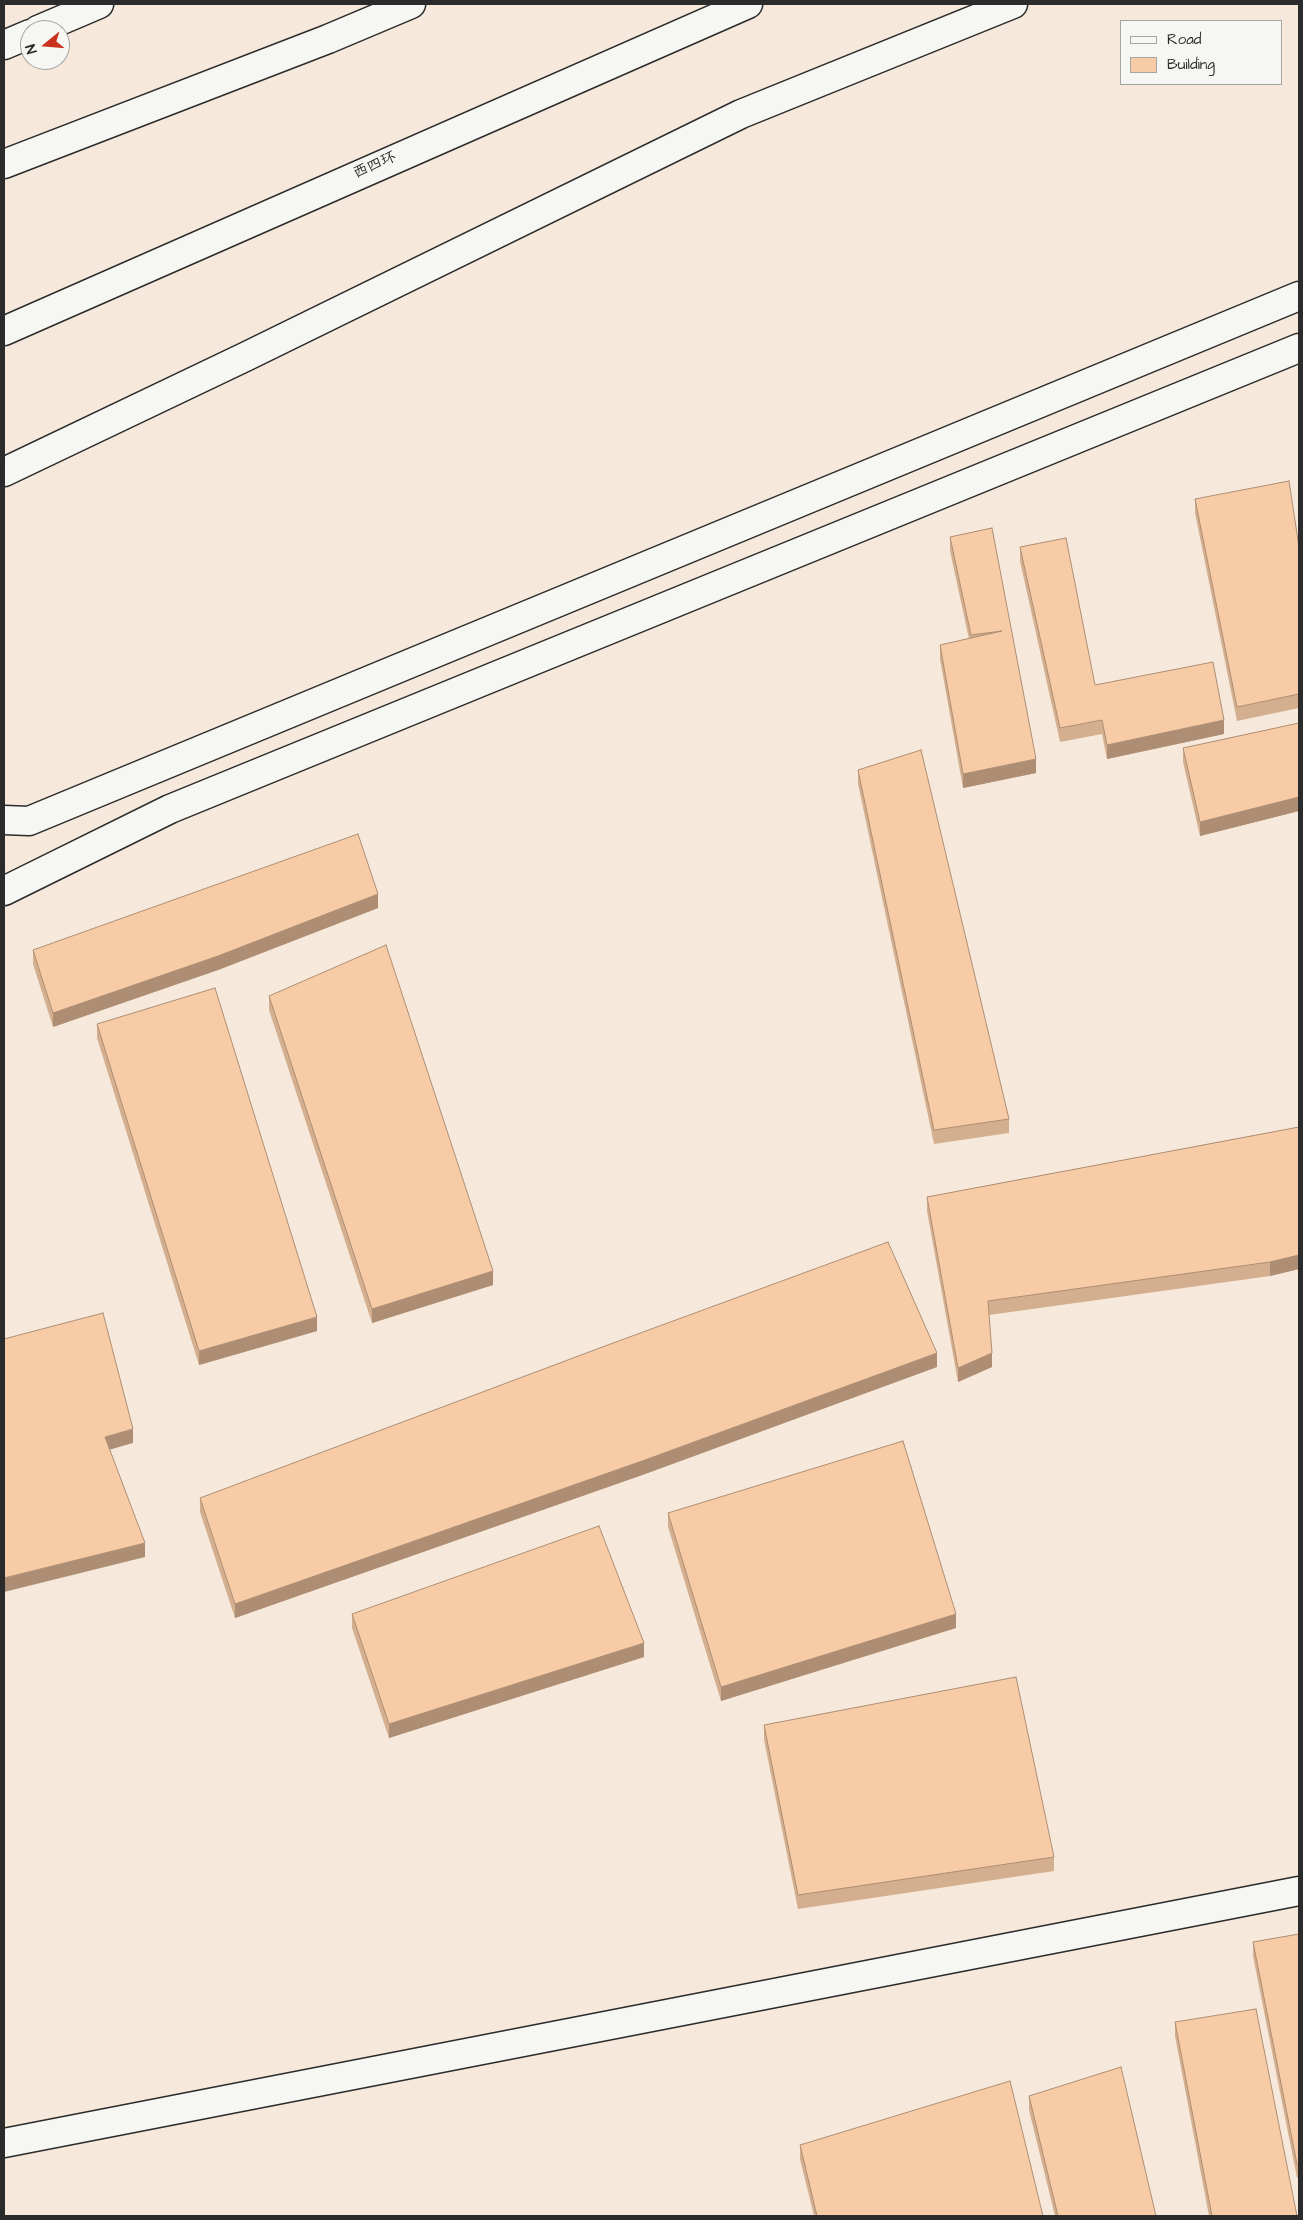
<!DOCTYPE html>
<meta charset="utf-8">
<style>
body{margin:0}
#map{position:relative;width:1303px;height:2220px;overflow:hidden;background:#f6e9db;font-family:"Architects Daughter",sans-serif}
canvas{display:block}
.frame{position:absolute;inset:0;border:5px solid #2b2b2b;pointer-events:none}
.legend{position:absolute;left:1120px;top:20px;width:162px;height:65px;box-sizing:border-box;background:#f6f6f2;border:1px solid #a5a5a2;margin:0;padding:6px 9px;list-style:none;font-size:15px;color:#2b2b2b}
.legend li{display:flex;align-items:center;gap:10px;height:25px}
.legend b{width:25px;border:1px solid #a5a5a2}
.north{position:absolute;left:20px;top:20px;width:50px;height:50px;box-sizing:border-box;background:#f6f6f2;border:1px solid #a5a5a2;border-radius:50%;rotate:253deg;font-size:14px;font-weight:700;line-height:20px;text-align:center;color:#2b2b2b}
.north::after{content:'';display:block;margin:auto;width:18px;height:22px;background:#c8321e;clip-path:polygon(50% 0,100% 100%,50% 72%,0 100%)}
</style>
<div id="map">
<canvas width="1303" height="2220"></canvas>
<div class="frame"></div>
<ul class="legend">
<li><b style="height:6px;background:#f6f6f2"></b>Road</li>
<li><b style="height:14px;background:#f7cba6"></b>Building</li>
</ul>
<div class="north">N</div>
</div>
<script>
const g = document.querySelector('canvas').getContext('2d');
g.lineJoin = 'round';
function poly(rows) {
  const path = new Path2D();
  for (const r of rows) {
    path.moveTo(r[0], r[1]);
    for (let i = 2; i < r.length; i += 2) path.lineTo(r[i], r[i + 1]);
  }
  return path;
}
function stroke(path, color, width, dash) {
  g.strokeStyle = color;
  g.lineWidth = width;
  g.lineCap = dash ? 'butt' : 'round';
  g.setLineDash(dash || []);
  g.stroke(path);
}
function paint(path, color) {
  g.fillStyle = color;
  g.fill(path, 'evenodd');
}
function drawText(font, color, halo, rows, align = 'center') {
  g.font = font + ' "Architects Daughter","LXGW WenKai TC",sans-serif';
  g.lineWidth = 4;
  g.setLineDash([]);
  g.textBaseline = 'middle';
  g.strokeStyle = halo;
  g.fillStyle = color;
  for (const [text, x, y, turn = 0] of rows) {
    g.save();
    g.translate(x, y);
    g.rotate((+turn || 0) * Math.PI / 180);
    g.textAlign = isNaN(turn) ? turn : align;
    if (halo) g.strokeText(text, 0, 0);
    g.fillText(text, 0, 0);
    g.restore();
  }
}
const minor = poly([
 [4,820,29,821,1299,296],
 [4,891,170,809,1299,348],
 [4,2143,1299,1891]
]);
const tertiary = poly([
 [38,30,99,4],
 [4,45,30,34],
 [4,472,245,357,741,114,1013,4]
]);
const trunk = poly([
 [4,164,328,39,411,4],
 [4,331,748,4]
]);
const wall = poly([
 [1195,499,1299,547,1299,708,1237,721,1195,513],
 [992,528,1036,773,963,788,940,659,940,645,969,639,950,551,950,537],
 [1020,547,1095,685,1224,734,1107,759,1102,734,1060,742,1020,561],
 [1299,723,1299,811,1200,836,1183,762,1183,748],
 [858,770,1009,1119,1009,1133,934,1144,858,784],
 [378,908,218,970,53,1027,33,964,33,950],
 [269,996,493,1285,372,1323,269,1010],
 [97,1024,317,1331,199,1365,97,1038],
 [1299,1127,1299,1269,1270,1276,989,1315,992,1367,958,1382,927,1211,927,1197],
 [937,1367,645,1474,235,1618,200,1512,200,1498],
 [668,1513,956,1628,721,1701,668,1527],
 [352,1614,644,1657,389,1738,352,1628],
 [764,1725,1054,1857,1054,1871,798,1909,764,1740],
 [1299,1934,1299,2178,1297,2178,1253,1956,1253,1942],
 [1175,2022,1297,2216,1209,2216,1175,2036],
 [1029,2096,1156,2216,1055,2216,1029,2110],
 [800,2145,1043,2216,814,2216,800,2159]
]);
const shadedWall = poly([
 [1224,720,1224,734,1107,759,1107,745],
 [1036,759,1036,773,963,788,963,774],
 [1299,797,1299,811,1200,836,1200,822],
 [378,894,378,908,218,970,53,1027,53,1013],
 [1299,1255,1299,1269,1270,1276,1270,1262],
 [493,1271,493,1285,372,1323,372,1309],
 [317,1317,317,1331,199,1365,199,1351],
 [937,1353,937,1367,645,1474,235,1618,235,1604],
 [992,1353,992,1367,958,1382,958,1368],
 [133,1429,133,1443,105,1451,105,1437],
 [145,1543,145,1557,4,1592,4,1578],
 [956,1614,956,1628,721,1701,721,1687],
 [644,1643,644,1657,389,1738,389,1724]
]);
const building = poly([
 [1289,481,1299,547,1299,694,1237,707,1195,499,1289,481],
 [992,528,1036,759,963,774,940,645,1002,631,971,635,950,537,992,528],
 [1066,538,1095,685,1213,662,1224,720,1107,745,1102,720,1060,728,1020,547,1066,538],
 [1299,723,1299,797,1200,822,1183,748,1299,723],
 [921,750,1009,1119,934,1130,858,770,921,750],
 [358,834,378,894,218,956,53,1013,33,950,358,834],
 [386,945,493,1271,372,1309,269,996,386,945],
 [215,988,317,1317,199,1351,97,1024,215,988],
 [1299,1127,1299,1255,1270,1262,988,1301,992,1353,958,1368,927,1197,1299,1127],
 [888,1242,937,1353,645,1460,235,1604,200,1498,605,1346,888,1242],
 [103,1313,133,1429,105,1437,145,1543,4,1578,4,1339,103,1313],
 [903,1441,956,1614,721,1687,668,1513,903,1441],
 [599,1526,644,1643,389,1724,352,1614,599,1526],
 [1016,1677,1054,1857,798,1895,764,1725,1016,1677],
 [1299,1934,1299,2164,1297,2164,1253,1942,1299,1934],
 [1256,2009,1297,2216,1212,2216,1175,2022,1256,2009],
 [1121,2067,1156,2216,1058,2216,1029,2096,1121,2067],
 [1010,2081,1043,2216,817,2216,800,2145,1010,2081]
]);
const streetNames = [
 ["西四环",375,166,-24]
];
stroke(minor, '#2b2b2b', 31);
stroke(tertiary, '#2b2b2b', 31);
stroke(trunk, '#2b2b2b', 31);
stroke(minor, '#f6f6f2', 28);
stroke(tertiary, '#f6f6f2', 28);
stroke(trunk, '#f6f6f2', 28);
paint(wall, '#d4af8f');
paint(shadedWall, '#ad8e74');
paint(building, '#f7cba6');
stroke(building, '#ad8e74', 1);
drawText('15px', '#2b2b2b', '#f6f6f2', streetNames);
</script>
